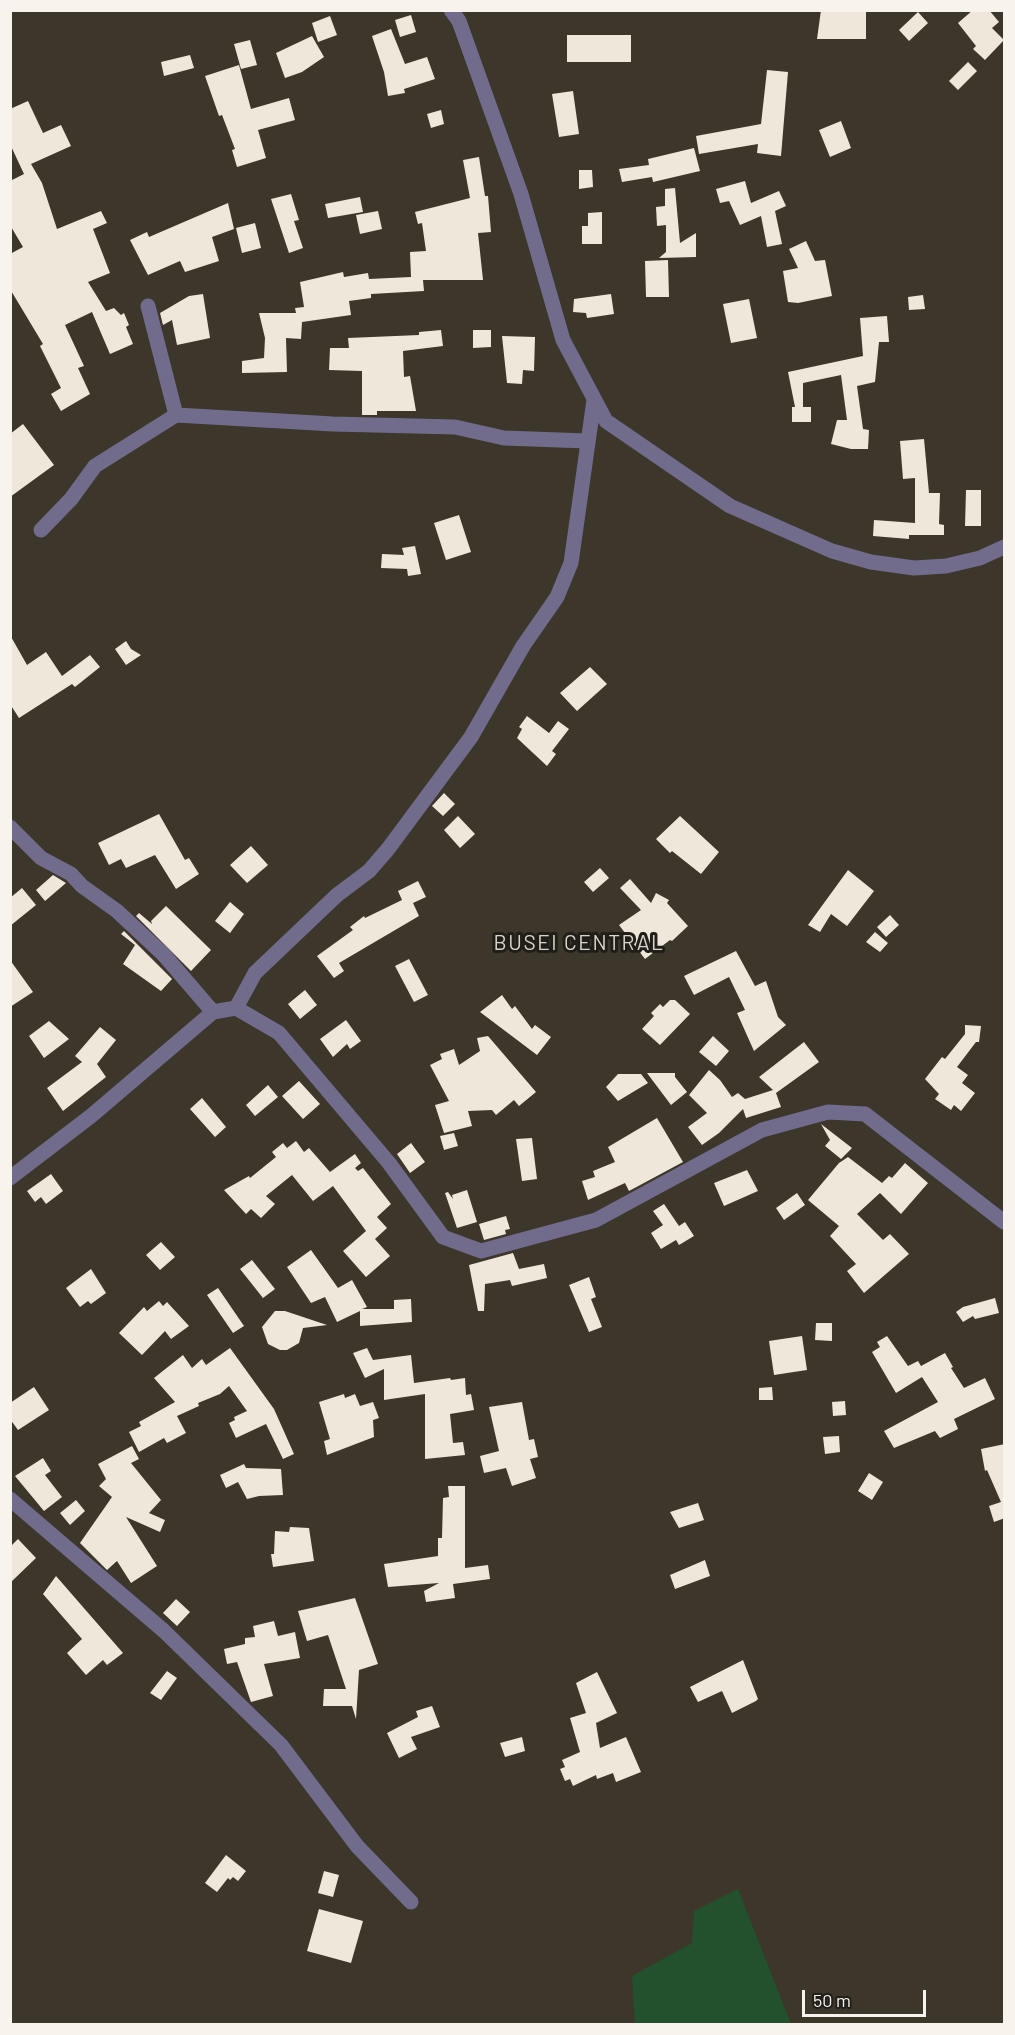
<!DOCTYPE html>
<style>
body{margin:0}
#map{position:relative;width:1015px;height:2035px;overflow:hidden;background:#3c362b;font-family:Barlow,sans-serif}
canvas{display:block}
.frame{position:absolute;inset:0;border:12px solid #f8f4ed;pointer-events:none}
.scale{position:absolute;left:802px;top:1990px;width:124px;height:27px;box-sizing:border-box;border:3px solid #f8f4ed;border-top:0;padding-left:8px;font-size:18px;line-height:21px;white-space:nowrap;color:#f8f4ed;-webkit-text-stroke:4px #201e19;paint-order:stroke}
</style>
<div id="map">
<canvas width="1015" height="2035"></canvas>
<div class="frame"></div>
<div class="scale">50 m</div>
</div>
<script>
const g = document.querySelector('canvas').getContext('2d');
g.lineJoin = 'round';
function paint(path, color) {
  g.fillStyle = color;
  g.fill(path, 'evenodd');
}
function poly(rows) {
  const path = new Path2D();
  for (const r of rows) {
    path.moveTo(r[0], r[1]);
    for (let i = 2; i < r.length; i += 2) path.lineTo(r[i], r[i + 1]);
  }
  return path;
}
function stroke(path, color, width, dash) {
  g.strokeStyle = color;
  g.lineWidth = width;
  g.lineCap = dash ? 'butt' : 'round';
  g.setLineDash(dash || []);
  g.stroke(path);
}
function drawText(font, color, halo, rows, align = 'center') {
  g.font = font + ' Barlow,sans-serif';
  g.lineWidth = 6;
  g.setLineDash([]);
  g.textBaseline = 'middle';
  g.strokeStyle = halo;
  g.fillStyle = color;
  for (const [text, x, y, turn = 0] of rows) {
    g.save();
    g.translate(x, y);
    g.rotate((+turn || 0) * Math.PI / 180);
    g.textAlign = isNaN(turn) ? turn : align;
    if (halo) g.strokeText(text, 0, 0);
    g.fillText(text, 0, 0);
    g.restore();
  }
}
const green = poly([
 [738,1889,791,2024,635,2024,632,1976,692,1943,694,1911]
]);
const building = poly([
 [821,10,866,10,866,39,817,39],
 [973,10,989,10,999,22,992,28,1004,40,985,60,973,49,976,46,958,23],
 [918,12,928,23,909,41,899,30],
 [411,15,416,32,400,37,395,20],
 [330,16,337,35,318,42,312,23],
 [391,29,405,64,427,57,435,79,404,89,405,93,388,96,384,72,372,36],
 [567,35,631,35,631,62,567,62],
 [312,36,324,57,302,72,285,78,276,53],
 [250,40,257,65,241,69,234,44],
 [190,55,194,68,164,76,161,62],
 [968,62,977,71,958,90,949,81],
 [239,65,251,109,289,98,295,120,258,130,266,158,237,167,232,150,235,149,222,115,219,116,205,76],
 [767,70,788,72,781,156,757,153,758,144,699,154,696,136,761,124],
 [573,91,579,134,559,137,552,94],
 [28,101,43,133,61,125,71,146,31,164,42,183,57,229,101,211,107,223,93,229,110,273,88,282,106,311,114,308,121,315,124,313,129,325,126,327,133,344,110,354,92,312,65,325,84,366,78,368,90,394,61,411,51,394,61,388,40,346,43,344,10,289,10,254,23,247,10,225,10,181,24,174,10,144,10,109],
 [441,110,444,124,431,128,427,114],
 [841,121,851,148,830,157,819,130],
 [694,148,700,171,653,182,652,177,622,182,619,169,649,165,648,159],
 [479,157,485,196,488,196,491,232,478,233,483,280,423,280,424,291,371,294,371,298,349,301,351,315,302,322,301,339,286,338,287,372,242,373,242,361,264,358,265,338,259,313,296,313,295,308,304,307,300,282,343,272,344,277,368,273,369,279,411,277,410,252,426,251,422,223,418,224,415,212,470,198,463,160],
 [579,170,592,170,593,187,579,189],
 [745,181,751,203,779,191,786,206,775,211,782,244,767,247,761,216,740,225,729,201,720,203,716,189],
 [675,188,680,243,696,233,696,257,659,258,666,252,666,225,657,226,656,207,665,206,665,189],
 [291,194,299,220,294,221,303,248,289,253,271,199],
 [360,197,363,212,328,218,325,204],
 [228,203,234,229,212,237,219,261,185,272,180,261,148,275,130,240,147,232,149,237],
 [378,211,382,229,360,234,356,215],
 [602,212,602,244,582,244,582,226,588,226,588,213],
 [255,223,261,248,242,253,236,228],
 [806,241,815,261,825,260,832,296,798,303,788,302,783,271,798,268,789,249],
 [668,260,669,297,646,297,645,261],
 [203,294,210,338,177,345,172,320,163,325,160,313,189,296],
 [611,294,614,314,587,318,586,313,573,312,574,299],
 [923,295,925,309,909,310,908,297],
 [749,299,757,338,731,343,723,304],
 [887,316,889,342,879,342,875,382,857,386,863,429,869,430,868,449,851,449,831,444,837,420,847,420,841,375,803,383,803,407,811,407,811,422,792,422,792,407,795,407,788,372,863,356,860,318],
 [441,330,443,346,403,351,404,377,410,376,416,411,377,411,377,415,362,415,362,371,329,370,330,348,349,348,348,338,419,335,419,332],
 [473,330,491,330,491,347,473,348],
 [502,336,535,337,534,371,523,370,522,384,507,383],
 [23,424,54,465,10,497,10,434],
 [924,439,929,493,940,493,939,524,944,525,944,535,909,535,909,539,873,536,874,520,915,523,915,478,903,479,900,441],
 [966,490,981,490,981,526,965,526],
 [459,515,471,552,446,560,434,523],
 [415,546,421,574,408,576,407,569,381,568,382,554,404,555,402,548],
 [10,635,27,665,46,652,62,676,90,655,100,667,75,687,72,684,19,718,10,704],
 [126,641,131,649,141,655,126,665,115,649],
 [590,667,607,684,577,711,560,693],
 [527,716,549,733,558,721,569,729,552,751,556,754,547,766,517,738,522,729,519,727],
 [444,793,455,804,443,816,432,806],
 [159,814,185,860,189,858,199,874,176,889,155,855,126,868,121,859,109,865,98,843],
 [458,816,475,834,460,848,444,830],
 [680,816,719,852,701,874,672,851,670,853,656,839],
 [251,846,268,865,247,883,230,865],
 [600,868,609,878,593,892,584,882],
 [848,870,874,891,847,926,831,914,820,932,808,925],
 [53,875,66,883,45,901,36,890],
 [630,879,651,903,656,893,669,900,667,903,688,926,672,941,670,940,645,959,619,925,641,910,620,888],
 [418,881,426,897,413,903,419,916,339,963,344,971,334,978,317,956,353,930,350,927,364,916,365,918,402,900,398,891],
 [22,888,36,905,10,926,10,898],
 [230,902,244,914,230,933,215,921],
 [166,906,211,950,191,971,136,916,139,913,152,924,151,921],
 [890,915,899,925,886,937,877,927],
 [124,931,172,979,161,991,123,964,135,945,121,934],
 [875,932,888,943,880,952,866,942],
 [736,951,755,986,766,981,778,1017,786,1025,754,1051,737,1013,745,1010,729,977,694,995,684,976],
 [409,959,428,995,414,1002,395,966],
 [10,960,33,992,10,1007],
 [305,990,317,1005,300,1019,288,1004],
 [502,995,512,1009,515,1006,532,1029,535,1025,551,1037,537,1055,480,1012],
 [670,1000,675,1000,690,1014,660,1045,642,1029,654,1016,651,1013,660,1004,663,1007],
 [346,1020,361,1041,350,1049,347,1044,333,1057,320,1039],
 [49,1021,69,1039,44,1058,29,1036],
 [965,1025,981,1026,979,1042,976,1042,957,1067,968,1075,962,1083,975,1093,961,1111,954,1105,951,1110,935,1099,939,1094,925,1079,942,1057,945,1059,965,1034],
 [100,1027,116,1040,97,1064,106,1077,63,1111,47,1088,82,1062,75,1056],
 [488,1036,536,1092,519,1106,514,1100,496,1115,492,1110,468,1111,472,1126,444,1133,435,1105,449,1101,430,1065,442,1059,440,1054,454,1049,459,1065,480,1051,477,1038],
 [713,1036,729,1051,716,1066,699,1052],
 [804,1042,819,1062,776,1093,781,1107,746,1118,743,1109,719,1133,702,1145,688,1127,707,1113,689,1095,709,1070,720,1080,732,1097,738,1093,745,1099,773,1090,759,1077],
 [647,1073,675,1073,675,1077,687,1092,671,1105],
 [618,1074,641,1074,648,1083,618,1101,606,1087],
 [299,1081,320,1104,303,1119,282,1096],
 [268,1085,278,1097,255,1116,246,1105],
 [202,1098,226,1127,215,1137,190,1109],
 [657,1118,683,1162,629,1191,625,1183,588,1200,582,1181,595,1177,593,1171,615,1162,608,1147],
 [821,1124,852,1148,841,1159,825,1146,830,1140],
 [454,1133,458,1146,444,1150,440,1136],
 [532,1138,537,1179,522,1181,516,1139],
 [296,1141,304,1152,309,1148,330,1172,355,1154,361,1163,355,1168,358,1171,363,1168,391,1204,377,1217,387,1228,375,1239,390,1256,366,1277,343,1251,366,1231,333,1186,313,1201,292,1175,266,1196,275,1204,261,1218,251,1209,246,1214,224,1190,249,1176,250,1178,276,1157,272,1152,283,1143,287,1148],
 [411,1143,425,1162,410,1173,397,1154],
 [848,1157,882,1183,889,1176,892,1178,905,1163,928,1183,901,1214,880,1193,857,1214,883,1240,890,1234,909,1254,864,1293,847,1271,856,1264,830,1236,839,1226,808,1200,839,1163],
 [747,1170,758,1191,724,1206,714,1183],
 [51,1174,63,1191,46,1204,41,1197,35,1202,27,1191],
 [467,1190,477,1222,457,1228,445,1193,448,1192,453,1199,452,1195],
 [797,1193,805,1205,784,1220,776,1208],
 [664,1204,679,1226,685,1222,694,1236,679,1245,676,1240,661,1249,651,1233,663,1225,653,1211],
 [506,1216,510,1229,505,1230,506,1234,484,1240,479,1224],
 [161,1242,175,1257,160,1270,146,1255],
 [311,1250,338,1288,352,1280,367,1307,362,1309,394,1309,394,1300,411,1299,412,1322,360,1326,360,1311,337,1322,325,1297,311,1303,287,1267],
 [513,1253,519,1269,544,1264,547,1278,512,1286,510,1280,485,1284,484,1311,478,1311,469,1265],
 [252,1260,275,1289,263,1298,240,1269],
 [91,1269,106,1293,91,1304,88,1301,80,1307,66,1288],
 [589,1277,596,1297,591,1299,602,1327,589,1332,569,1285],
 [218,1288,244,1326,233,1333,207,1295],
 [995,1298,999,1313,975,1319,973,1316,963,1322,956,1312,963,1307],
 [159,1301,163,1306,167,1302,189,1326,171,1339,165,1331,142,1355,119,1333,144,1307,147,1311],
 [275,1311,285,1311,327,1325,303,1328,299,1343,287,1350,280,1350,268,1344,262,1327],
 [816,1323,832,1323,832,1341,815,1340],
 [802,1336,807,1370,774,1375,769,1341],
 [887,1336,908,1366,918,1361,921,1366,945,1353,953,1367,951,1368,964,1388,985,1378,995,1399,954,1419,958,1429,940,1438,935,1431,894,1448,884,1431,938,1402,922,1377,896,1393,872,1352,880,1347,877,1342],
 [230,1348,274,1409,294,1454,283,1459,266,1424,236,1438,229,1423,235,1420,234,1417,247,1411,229,1386,220,1394,198,1403,199,1406,177,1416,186,1433,167,1443,164,1438,139,1452,129,1432,141,1426,139,1422,175,1402,154,1378,183,1355,192,1368,202,1359,206,1365],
 [367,1348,373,1360,411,1355,414,1383,450,1378,451,1380,465,1378,466,1395,471,1394,474,1410,450,1414,453,1443,463,1442,465,1455,425,1459,425,1394,384,1400,384,1369,365,1378,353,1353],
 [34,1387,49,1410,18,1430,10,1419,10,1403],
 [772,1387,773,1400,759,1400,759,1388],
 [344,1394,345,1398,355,1394,360,1406,373,1402,379,1418,373,1420,374,1437,327,1455,324,1441,330,1439,319,1402],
 [845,1401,846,1415,833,1416,832,1402],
 [522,1402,529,1440,534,1439,538,1457,530,1459,536,1478,512,1486,506,1468,484,1473,480,1456,499,1451,489,1407],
 [839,1436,840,1452,825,1454,823,1437],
 [1005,1444,1005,1518,994,1522,989,1506,1001,1502,987,1470,985,1471,981,1449],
 [132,1446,139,1459,131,1463,161,1500,149,1513,165,1520,160,1532,126,1517,157,1566,131,1583,117,1561,107,1570,80,1543,112,1497,99,1486,106,1479,98,1464],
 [43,1458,51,1471,45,1475,62,1497,44,1511,15,1476],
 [244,1464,246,1468,281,1469,283,1495,259,1496,247,1499,238,1482,226,1488,220,1475],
 [869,1473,883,1482,872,1500,858,1491],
 [448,1486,465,1486,465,1568,488,1565,490,1579,453,1584,455,1598,426,1602,424,1591,439,1583,388,1587,384,1564,438,1556,438,1538,442,1538,443,1498,449,1497],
 [76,1500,85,1511,70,1525,60,1513],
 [698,1503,704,1520,679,1528,670,1512],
 [290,1527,309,1528,314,1561,273,1567,271,1554,274,1554,275,1531,289,1532],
 [18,1539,36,1558,10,1583,10,1547],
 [705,1560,710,1576,675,1589,670,1575],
 [56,1576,123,1653,107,1665,103,1660,86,1675,67,1653,82,1639,43,1594],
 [355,1598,378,1664,359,1670,356,1719,352,1706,323,1706,324,1689,346,1689,328,1635,307,1641,298,1611],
 [176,1599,190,1612,177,1626,163,1613],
 [274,1621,278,1636,295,1632,300,1658,264,1664,273,1696,251,1702,237,1662,227,1664,224,1649,245,1644,245,1638,255,1637,253,1626],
 [743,1660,758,1699,756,1701,732,1713,722,1691,698,1702,690,1687],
 [167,1671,177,1678,161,1700,150,1693],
 [597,1672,617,1713,596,1723,600,1748,626,1737,641,1772,616,1782,613,1773,597,1779,596,1775,573,1786,570,1779,565,1781,560,1769,565,1767,562,1760,580,1752,570,1718,586,1713,576,1683],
 [432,1706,440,1727,411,1737,417,1749,399,1758,387,1733,418,1717,416,1711],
 [522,1737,525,1751,505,1757,500,1743],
 [226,1855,246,1871,238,1881,233,1877,230,1880,228,1878,217,1892,205,1883],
 [324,1871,339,1875,333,1897,318,1893],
 [319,1909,363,1921,351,1963,307,1951]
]);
const street = poly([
 [451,10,459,21,521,194,563,340,606,421,730,506,832,551,871,562,914,568,946,566,980,558,1004,547],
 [148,306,176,415,333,424,455,427,504,438,587,441],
 [41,530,71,499,95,466,176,415],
 [10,827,41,858,71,874,82,886,117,911,164,955,213,1012],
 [236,1008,279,1033,389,1163,443,1237,481,1251,596,1220,762,1130,828,1112,865,1114,1004,1222],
 [10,1178,91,1116,213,1012,236,1008,255,973,337,895,369,871,388,849,471,737,523,646,557,597,571,563,594,400],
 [10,1499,164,1631,281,1745,357,1846,411,1902]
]);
const quarterNames = [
 ["BUSEI CENTRAL",579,943]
];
paint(green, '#23512e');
paint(building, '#efe8da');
stroke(street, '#716c8c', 15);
g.letterSpacing = '1.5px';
drawText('21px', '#dcd5c7', '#201e19', quarterNames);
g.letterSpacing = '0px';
</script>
